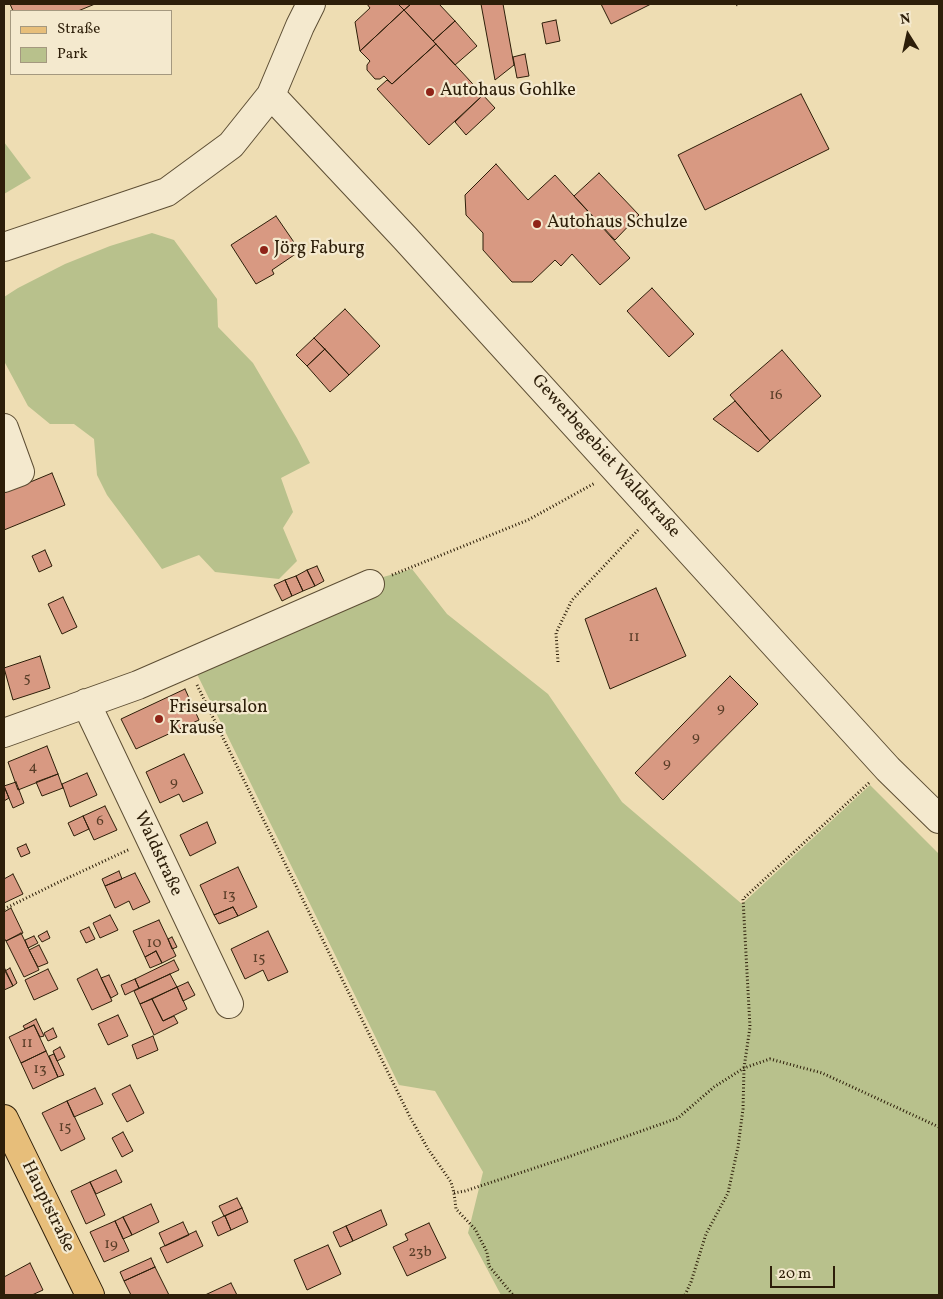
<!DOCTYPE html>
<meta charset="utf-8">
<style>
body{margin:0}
#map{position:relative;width:943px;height:1299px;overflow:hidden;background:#eeddb3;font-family:Vollkorn,serif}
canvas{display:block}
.frame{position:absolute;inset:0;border:5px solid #2d1e09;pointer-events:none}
.legend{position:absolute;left:10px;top:10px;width:162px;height:65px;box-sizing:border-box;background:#f4e9ce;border:1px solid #a4987f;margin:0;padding:6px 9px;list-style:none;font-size:15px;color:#2d1e09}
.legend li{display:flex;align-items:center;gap:10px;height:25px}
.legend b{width:25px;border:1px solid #a4987f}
.north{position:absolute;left:883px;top:10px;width:50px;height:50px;-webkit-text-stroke:4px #f4e9ce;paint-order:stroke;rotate:350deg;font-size:14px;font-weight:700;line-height:20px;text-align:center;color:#2d1e09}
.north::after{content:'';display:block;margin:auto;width:18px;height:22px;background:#2d1e09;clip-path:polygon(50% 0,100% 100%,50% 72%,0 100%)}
.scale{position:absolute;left:770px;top:1266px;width:65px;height:22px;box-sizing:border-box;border:2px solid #2d1e09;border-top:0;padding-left:6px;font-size:15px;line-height:18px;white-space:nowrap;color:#2d1e09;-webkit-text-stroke:4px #f4e9ce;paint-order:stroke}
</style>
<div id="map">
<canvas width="943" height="1299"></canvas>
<div class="frame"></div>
<ul class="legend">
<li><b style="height:6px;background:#e7be7a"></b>Straße</li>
<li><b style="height:14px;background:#b8c18c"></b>Park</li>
</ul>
<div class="north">N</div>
<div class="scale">20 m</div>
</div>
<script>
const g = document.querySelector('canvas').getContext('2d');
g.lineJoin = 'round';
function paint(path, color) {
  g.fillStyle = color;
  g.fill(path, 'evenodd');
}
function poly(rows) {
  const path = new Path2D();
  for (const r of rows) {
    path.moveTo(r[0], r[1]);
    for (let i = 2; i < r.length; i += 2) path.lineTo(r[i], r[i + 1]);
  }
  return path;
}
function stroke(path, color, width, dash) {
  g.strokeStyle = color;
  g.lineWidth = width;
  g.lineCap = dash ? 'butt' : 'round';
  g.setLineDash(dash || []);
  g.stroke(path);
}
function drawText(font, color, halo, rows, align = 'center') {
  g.font = font + ' Vollkorn,serif';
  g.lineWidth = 4.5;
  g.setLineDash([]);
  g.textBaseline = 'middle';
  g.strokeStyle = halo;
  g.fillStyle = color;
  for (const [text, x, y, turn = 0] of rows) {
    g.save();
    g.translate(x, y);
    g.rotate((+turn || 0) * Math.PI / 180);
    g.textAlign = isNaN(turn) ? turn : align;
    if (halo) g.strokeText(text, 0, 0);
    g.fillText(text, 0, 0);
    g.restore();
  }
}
const green = poly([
 [4,142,31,178,4,194],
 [152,233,174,240,217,299,218,327,253,363,297,438,310,463,281,478,293,512,283,528,297,561,279,579,215,572,199,555,162,569,107,495,97,475,94,439,74,424,50,424,28,406,4,361,4,297,18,288,65,264,110,246],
 [412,569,447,614,548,694,622,802,742,904,870,785,939,854,939,1295,501,1295,468,1233,483,1172,435,1091,399,1085,195,670,347,587]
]);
const building = poly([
 [10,4,95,4,78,11,13,11,10,4],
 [367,4,398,4,404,10,360,51,355,22,370,8,367,4],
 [398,4,411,4,404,10,398,4],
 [411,4,439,4,455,21,433,41,404,10,411,4],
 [481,4,503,4,514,65,495,80,481,4],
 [601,4,651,4,611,24,601,4],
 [404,10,436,44,392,84,384,76,380,79,375,79,367,70,367,65,370,61,360,51,404,10],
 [556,20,560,41,546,44,542,23,556,20],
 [455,21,477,46,455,65,433,41,455,21],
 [436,44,483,95,429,145,377,89,387,80,392,84,436,44],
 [525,54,529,76,517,78,513,57,525,54],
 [801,94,829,149,705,210,678,155,801,94],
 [483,95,495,108,466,135,455,122,483,95],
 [496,164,528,200,555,175,630,258,600,285,572,254,561,266,555,260,532,282,512,282,483,250,483,233,466,215,465,195,496,164],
 [599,173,639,215,615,240,574,196,599,173],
 [276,216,300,251,272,270,274,274,256,284,231,245,276,216],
 [652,288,694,334,669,357,627,311,652,288],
 [345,309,380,346,349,375,314,338,345,309],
 [314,338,325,349,307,366,296,355,314,338],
 [325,349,349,375,330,392,307,366,325,349],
 [782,350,821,396,770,441,730,395,782,350],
 [735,401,770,441,758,452,713,419,735,401],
 [52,473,65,505,4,530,4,493,52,473],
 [45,550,52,566,39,572,32,556,45,550],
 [317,566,324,581,315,586,307,570,317,566],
 [307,570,315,586,303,591,296,576,307,570],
 [296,576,303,591,292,596,285,580,296,576],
 [285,580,292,596,282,601,274,585,285,580],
 [656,588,686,656,610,689,585,619,656,588],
 [63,597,77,627,62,634,48,604,63,597],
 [40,656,50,688,13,700,4,668,40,656],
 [730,676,758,704,663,800,635,773,730,676],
 [185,689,199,720,136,749,121,719,185,689],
 [47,746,58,774,18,790,8,762,47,746],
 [184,754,203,793,183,802,179,794,160,803,146,772,184,754],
 [87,773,97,795,70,807,62,784,87,773],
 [58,774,63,788,42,796,36,782,58,774],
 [16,782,24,803,13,808,4,786,16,782],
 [4,786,9,798,4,801,4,786],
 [105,806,117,830,94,840,83,816,105,806],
 [83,816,89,829,74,836,68,823,83,816],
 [207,822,216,843,190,856,180,835,207,822],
 [26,844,30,853,21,857,17,848,26,844],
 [238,867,257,907,238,916,233,907,214,915,200,885,238,867],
 [119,871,122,879,105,886,102,879,119,871],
 [135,873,150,902,133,910,129,901,115,908,105,886,135,873],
 [13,874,23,894,4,903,4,879,13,874],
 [233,907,238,916,219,924,214,915,233,907],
 [11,908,23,933,6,941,4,938,4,912,11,908],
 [110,915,118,930,100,938,93,923,110,915],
 [159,920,176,956,162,963,156,951,145,957,133,931,159,920],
 [89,927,95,939,86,943,80,931,89,927],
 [47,931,50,938,42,942,38,936,47,931],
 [268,931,288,972,268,981,263,970,245,979,231,949,268,931],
 [21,933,39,970,24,977,6,941,21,933],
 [34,936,38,943,28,948,25,940,34,936],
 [172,937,177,947,172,949,168,939,172,937],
 [39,945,48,963,38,967,29,950,39,945],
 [156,951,162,963,150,968,145,957,156,951],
 [174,960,179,970,139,988,135,979,174,960],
 [4,967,13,986,4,990,4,967],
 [10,968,17,983,13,986,5,971,10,968],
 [48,969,58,989,34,1000,25,980,48,969],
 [97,969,112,1001,92,1010,77,979,97,969],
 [170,974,177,987,140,1004,134,991,170,974],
 [109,975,118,994,111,998,101,978,109,975],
 [135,979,139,988,125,995,121,985,135,979],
 [188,982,195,995,183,1001,177,987,188,982],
 [177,987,187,1009,163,1021,152,999,177,987],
 [152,999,163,1021,174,1016,178,1023,154,1035,140,1004,152,999],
 [118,1015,128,1036,108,1045,98,1024,118,1015],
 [36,1019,44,1036,40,1037,34,1025,25,1029,23,1026,36,1019],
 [34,1025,46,1051,21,1063,9,1037,34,1025],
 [53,1028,57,1037,48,1041,44,1033,53,1028],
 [153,1036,158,1050,137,1059,132,1045,153,1036],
 [60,1047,65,1057,57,1061,53,1051,60,1047],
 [46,1051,58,1077,33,1089,21,1063,46,1051],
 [54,1054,64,1075,58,1077,49,1056,54,1054],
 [130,1085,144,1113,127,1122,112,1094,130,1085],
 [95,1088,103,1104,74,1117,67,1101,95,1088],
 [67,1101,85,1139,61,1151,42,1113,67,1101],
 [123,1132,133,1151,122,1157,112,1138,123,1132],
 [116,1170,122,1182,96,1194,90,1182,116,1170],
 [90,1182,105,1215,86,1224,71,1191,90,1182],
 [237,1198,242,1208,224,1216,219,1206,237,1198],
 [151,1204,159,1222,132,1235,123,1217,151,1204],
 [242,1208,248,1222,231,1230,225,1216,242,1208],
 [381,1210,387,1225,353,1241,346,1226,381,1210],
 [224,1216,225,1216,231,1230,218,1236,212,1222,224,1216],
 [123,1217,132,1235,123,1239,115,1221,123,1217],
 [115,1221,129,1251,104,1262,90,1232,115,1221],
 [183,1222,189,1235,165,1246,159,1233,183,1222],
 [429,1223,446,1258,407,1276,393,1247,408,1240,405,1234,429,1223],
 [346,1226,353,1241,340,1247,333,1232,346,1226],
 [196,1231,203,1246,167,1263,160,1248,196,1231],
 [328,1245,341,1274,307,1290,294,1260,328,1245],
 [151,1258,155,1267,124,1281,120,1272,151,1258],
 [30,1263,43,1290,32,1295,4,1295,4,1277,30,1263],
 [155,1267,169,1295,131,1295,124,1281,155,1267],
 [231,1283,237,1295,205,1295,231,1283]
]);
const path = poly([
 [736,5,738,4],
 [392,575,528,520,595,483],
 [558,662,556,633,572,600,639,529],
 [197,685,410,1117,428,1149,451,1182,454,1193,456,1209,475,1229,487,1252,489,1266,513,1295],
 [4,909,57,883,130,849],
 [454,1193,465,1191,568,1157,678,1118,714,1087,744,1068,770,1059,822,1073,939,1127],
 [685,1295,691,1282,706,1234,728,1193,738,1147,743,1109,744,1068,750,1027,743,899,870,782]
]);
const minor = poly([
 [271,95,405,238,888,769,939,819],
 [4,247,167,192,231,145,271,95,300,26,311,4],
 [4,428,20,472,4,478],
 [86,703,229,1004],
 [4,733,138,685,370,584]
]);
const major = poly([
 [4,1119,90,1295]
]);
const markers = [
 [430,92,5,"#8f2418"],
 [537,224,5,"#8f2418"],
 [264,250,5,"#8f2418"],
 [159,719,5,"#8f2418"]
];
const numberNames = [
 ["16",776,396],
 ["11",634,638],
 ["5",27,679],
 ["9",721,709],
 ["9",696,738],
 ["9",667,764],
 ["4",33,768],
 ["9",174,783],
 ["6",100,822],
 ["13",229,896],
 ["10",154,944],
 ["15",259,959],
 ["11",27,1044],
 ["13",40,1070],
 ["15",65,1128],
 ["19",111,1245],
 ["23b",420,1253]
];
const poiNames = [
 ["Autohaus Gohlke",440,92],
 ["Autohaus Schulze",547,224],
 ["Jörg Faburg",274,250],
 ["Friseursalon",169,709],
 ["Krause",169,730]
];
const streetNames = [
 ["Gewerbegebiet Waldstraße",605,457,48],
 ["Waldstraße",157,854,65],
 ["Hauptstraße",47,1207,64]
];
paint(green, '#b8c18c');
paint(building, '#d89982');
stroke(building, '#2d1e09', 1);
stroke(minor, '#5d4e34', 30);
stroke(major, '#2d1e09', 30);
stroke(path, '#2d1e09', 3, [1, 2.5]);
stroke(minor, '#f4e9ce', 28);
stroke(major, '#e7be7a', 28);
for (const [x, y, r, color] of markers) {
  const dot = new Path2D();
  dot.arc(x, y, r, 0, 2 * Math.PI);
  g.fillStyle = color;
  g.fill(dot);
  stroke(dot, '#f4e9ce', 2);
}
drawText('15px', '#583d27', null, numberNames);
drawText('18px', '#2d1e09', '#f4e9ce', poiNames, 'left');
drawText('18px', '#2d1e09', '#f4e9ce', streetNames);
</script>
